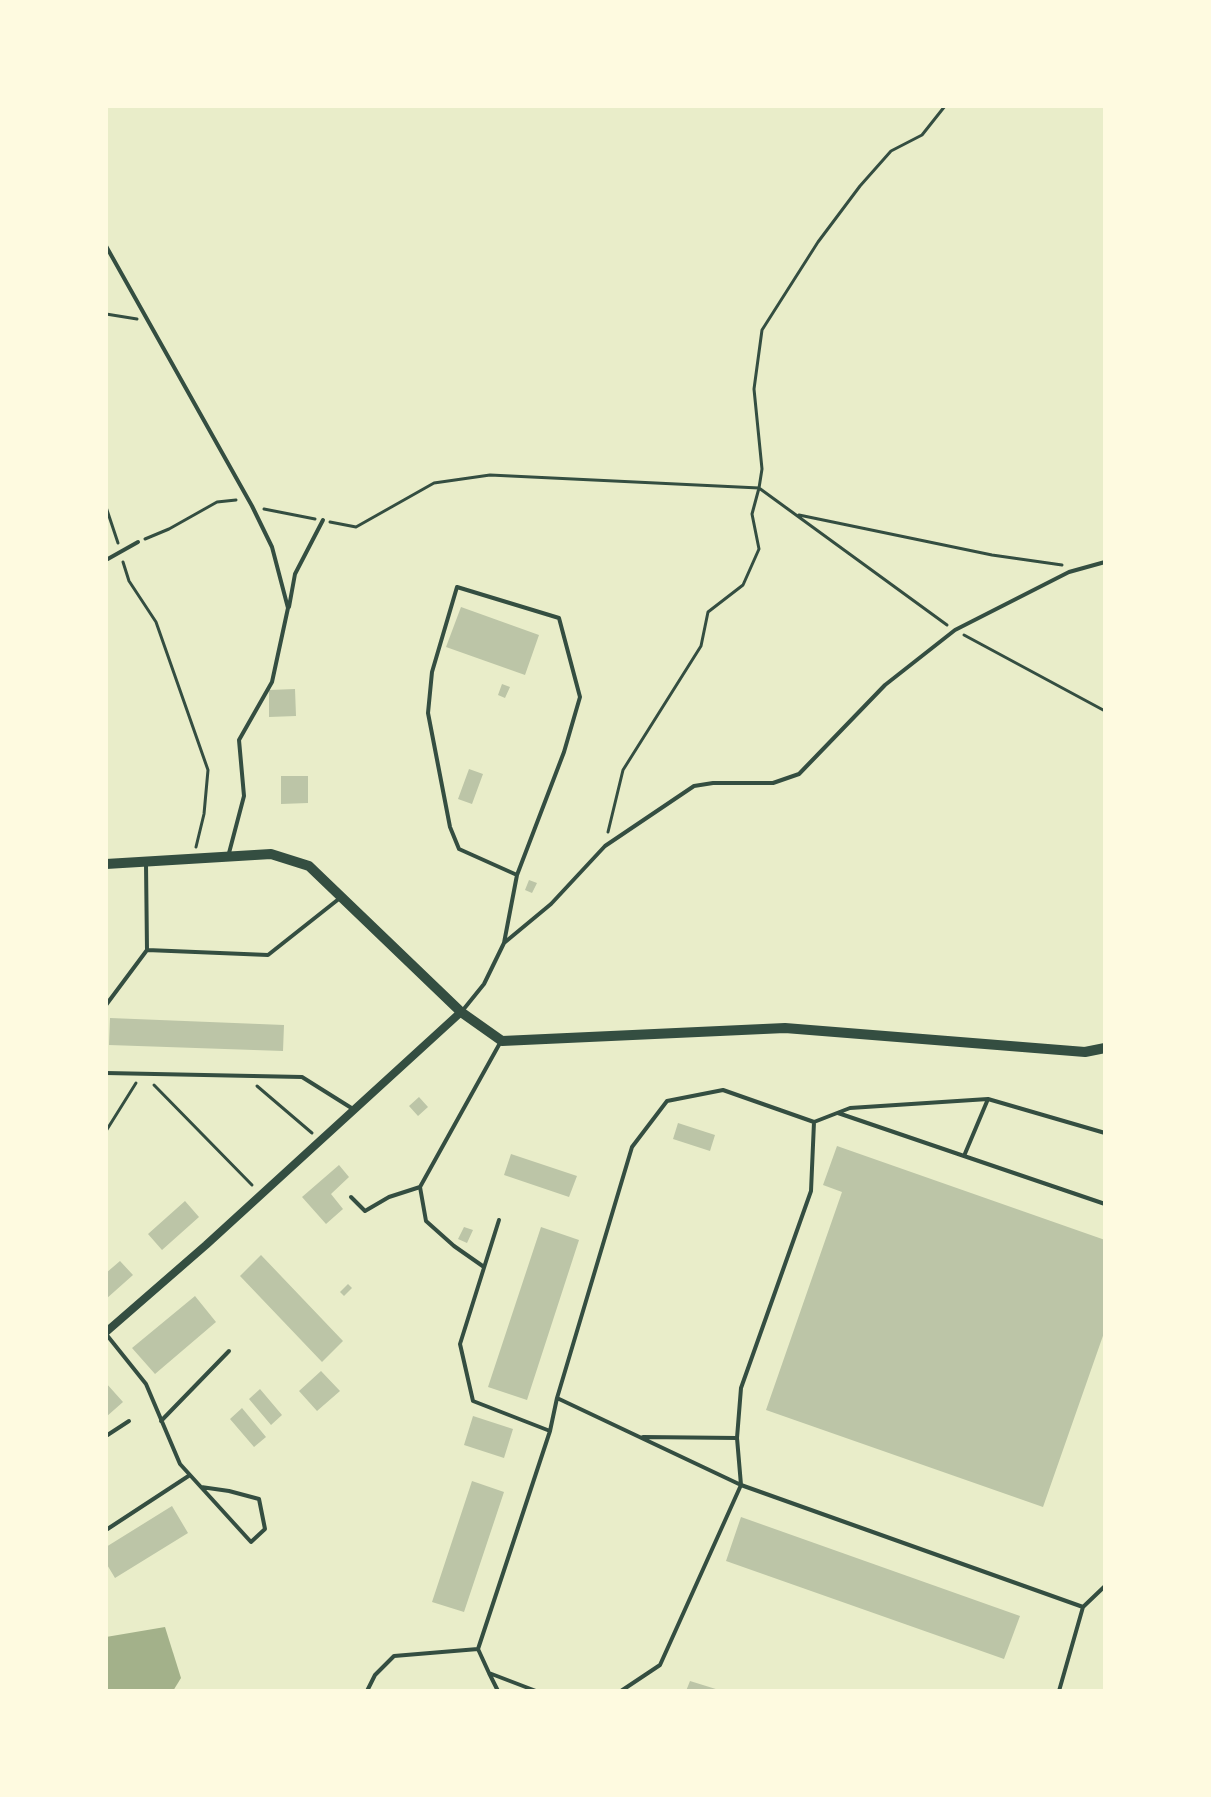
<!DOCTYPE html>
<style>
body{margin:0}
#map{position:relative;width:1211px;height:1797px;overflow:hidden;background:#e9edc9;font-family:"Source Sans 3",sans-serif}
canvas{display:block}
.frame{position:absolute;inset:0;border:108px solid #fefae0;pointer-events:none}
</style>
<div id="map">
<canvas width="1211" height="1797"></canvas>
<div class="frame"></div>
</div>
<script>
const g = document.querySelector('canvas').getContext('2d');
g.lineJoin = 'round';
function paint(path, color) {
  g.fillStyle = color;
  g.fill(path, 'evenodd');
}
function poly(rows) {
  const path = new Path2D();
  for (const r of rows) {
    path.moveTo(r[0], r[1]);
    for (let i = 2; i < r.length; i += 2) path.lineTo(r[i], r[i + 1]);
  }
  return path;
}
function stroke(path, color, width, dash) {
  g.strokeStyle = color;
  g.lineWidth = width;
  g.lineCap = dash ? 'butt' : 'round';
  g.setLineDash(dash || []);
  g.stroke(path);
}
const water = poly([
 [165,1627,181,1678,173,1691,106,1691,106,1637]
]);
const building = poly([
 [461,607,539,635,525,675,446,647],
 [502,684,510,687,505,698,498,695],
 [295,689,296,716,269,717,269,690],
 [469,769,483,774,472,804,458,799],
 [281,776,308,776,308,803,281,804],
 [529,880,537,883,532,893,525,890],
 [110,1018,284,1025,283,1051,109,1045],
 [419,1097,428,1107,418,1116,409,1106],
 [678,1123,715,1135,710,1151,673,1139],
 [837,1146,1105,1240,1105,1330,1043,1507,766,1410,842,1192,823,1185],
 [511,1154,577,1176,569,1197,504,1175],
 [339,1165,349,1177,331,1194,343,1209,326,1224,302,1197],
 [185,1201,199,1217,162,1250,148,1234],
 [464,1227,473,1230,467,1243,458,1239],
 [541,1227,579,1240,527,1400,488,1387],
 [261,1255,343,1341,322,1362,240,1276],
 [120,1261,133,1275,106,1299,106,1273],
 [348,1284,352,1288,344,1296,340,1292],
 [195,1296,216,1322,155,1374,132,1348],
 [321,1371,340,1391,317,1411,299,1391],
 [106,1383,123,1402,106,1417],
 [260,1389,282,1415,271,1425,249,1399],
 [242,1408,266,1437,254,1447,230,1419],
 [473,1416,513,1429,504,1458,464,1445],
 [472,1481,504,1492,464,1612,432,1602],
 [172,1506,188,1533,115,1578,106,1563,106,1547],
 [741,1517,1020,1616,1004,1659,726,1561],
 [690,1681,719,1690,719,1691,686,1691]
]);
const path = poly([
 [945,106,922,135,891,151,860,186,818,242,762,330,754,389,762,469,759,488,947,625],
 [106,314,137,319],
 [106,507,118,543],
 [264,509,315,519],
 [799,515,992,555,1062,565],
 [330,522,356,527,434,483,490,475,759,488,752,514,759,549,743,585,708,612,701,646,623,770,608,832],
 [145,539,169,529,217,502,236,500],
 [123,562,129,581,156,622,208,770,204,814,196,847],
 [964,635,1105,711],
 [154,1085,252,1185],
 [257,1086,312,1133],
 [106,1131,136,1083]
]);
const service = poly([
 [106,246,252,506,272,547,288,608,272,682,239,740,244,796,229,853],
 [106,560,138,542],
 [289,607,295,574,323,520],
 [146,864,147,950,268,955,340,898],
 [504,943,551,904,605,846,694,786,713,783,773,783,799,774,885,685,955,630,1069,572,1105,562],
 [106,1005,147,950],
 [463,1010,484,984,504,943,517,875,564,752,580,697,559,618,457,587,432,672,428,713,450,827,459,849,517,875],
 [106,1073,302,1077,353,1109],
 [988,1099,964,1156,1105,1204],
 [838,1113,964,1156],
 [351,1197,365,1211,389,1197,420,1187],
 [499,1220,460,1344,473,1401,550,1431],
 [484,1267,454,1246,426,1221,420,1187,500,1043],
 [557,1398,741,1485,1083,1607,1105,1586],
 [161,1421,229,1351],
 [106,1436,129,1421],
 [643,1437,737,1438],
 [190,1475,251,1542,265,1529,259,1499,229,1491,201,1487],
 [106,1530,190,1475,180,1464,146,1384,106,1334],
 [478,1649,489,1673,536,1691],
 [489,1673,498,1691],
 [367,1691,375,1675,394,1656,478,1649,550,1431,557,1398,632,1147,667,1101,723,1090,814,1122,850,1108,988,1099,1105,1133],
 [621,1691,660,1665,741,1485,737,1438,741,1388,811,1191,814,1122],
 [1059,1691,1083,1607]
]);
const minor = poly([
 [106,1332,206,1245,461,1012]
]);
const tertiary = poly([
 [106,864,271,854,309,866,461,1012,502,1041,785,1028,1085,1052,1105,1048]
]);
paint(water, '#a3b18a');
paint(building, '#bcc5a7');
stroke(path, '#344e41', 3);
stroke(service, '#344e41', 4);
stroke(minor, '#344e41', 8);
stroke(tertiary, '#344e41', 10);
</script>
